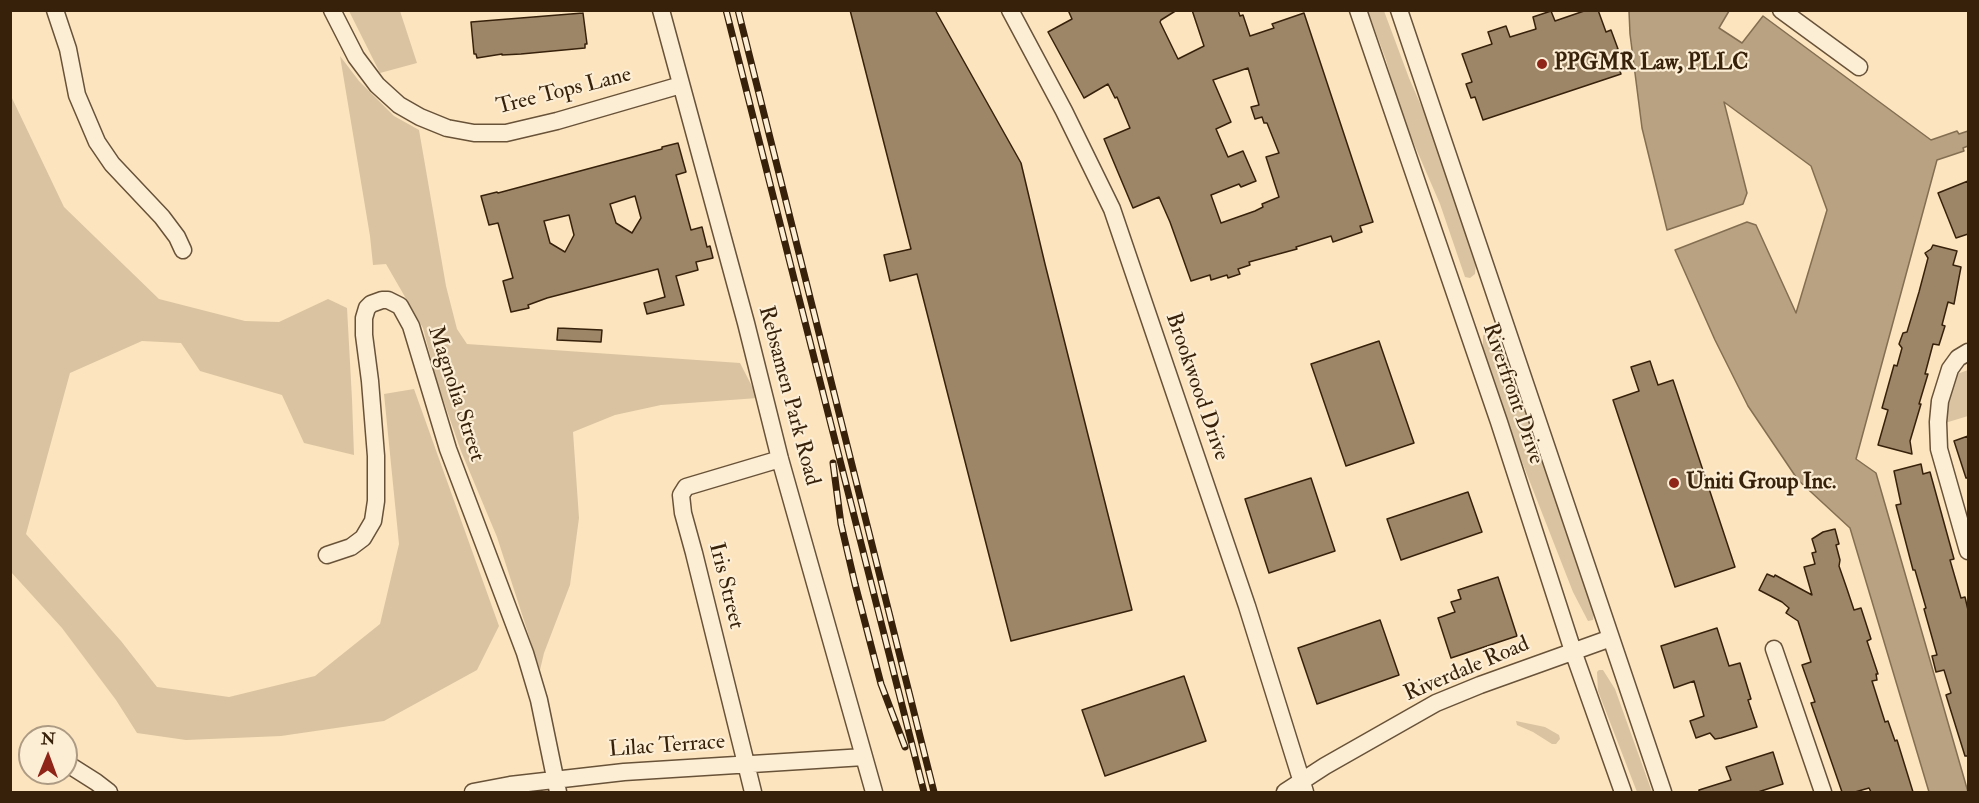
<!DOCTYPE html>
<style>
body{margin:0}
#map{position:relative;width:1979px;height:803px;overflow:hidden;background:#fbe4be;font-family:"IM FELL Double Pica",serif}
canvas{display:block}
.frame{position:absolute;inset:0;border:12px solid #37210b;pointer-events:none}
.north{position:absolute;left:18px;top:725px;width:60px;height:60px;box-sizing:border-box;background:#fcedd5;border:2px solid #ad9b84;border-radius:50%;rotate:1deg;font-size:16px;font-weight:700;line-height:24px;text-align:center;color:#37210b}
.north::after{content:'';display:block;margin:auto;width:21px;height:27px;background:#8f2418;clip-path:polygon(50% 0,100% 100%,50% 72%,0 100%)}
</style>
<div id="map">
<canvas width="1979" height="803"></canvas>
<div class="frame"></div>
<div class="north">N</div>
</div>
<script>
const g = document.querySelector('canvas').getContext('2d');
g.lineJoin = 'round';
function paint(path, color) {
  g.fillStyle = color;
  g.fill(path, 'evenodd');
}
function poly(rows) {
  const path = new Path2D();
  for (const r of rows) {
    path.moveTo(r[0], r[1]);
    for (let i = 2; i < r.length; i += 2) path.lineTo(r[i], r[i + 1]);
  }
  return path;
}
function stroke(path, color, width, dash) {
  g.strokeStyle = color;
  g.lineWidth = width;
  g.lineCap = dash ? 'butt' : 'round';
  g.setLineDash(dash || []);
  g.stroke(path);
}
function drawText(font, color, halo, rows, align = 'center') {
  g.font = font + ' "IM FELL Double Pica",serif';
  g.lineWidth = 4.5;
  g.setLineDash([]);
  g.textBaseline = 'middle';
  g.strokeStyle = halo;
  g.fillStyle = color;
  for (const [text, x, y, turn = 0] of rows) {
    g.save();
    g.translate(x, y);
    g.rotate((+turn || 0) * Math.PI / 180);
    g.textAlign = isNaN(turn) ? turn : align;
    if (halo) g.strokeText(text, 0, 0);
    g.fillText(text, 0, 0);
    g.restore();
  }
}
const green = poly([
 [349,11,400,11,417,63,380,73],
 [1368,11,1384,11,1409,78,1441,151,1476,263,1475,274,1470,278,1465,277,1440,204,1402,116,1386,60],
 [340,56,359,81,394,116,419,130,446,286,457,329,467,344,740,363,758,398,661,405,615,415,573,432,579,518,570,585,544,653,540,670,497,537,461,451,437,382,423,328,386,264,373,265,370,236],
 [11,96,64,207,159,299,245,321,279,322,328,299,347,308,352,399,354,455,304,443,282,395,200,371,181,343,142,341,70,373,26,534,121,641,157,687,229,697,315,676,380,624,399,544,384,394,414,389,499,626,477,670,384,721,281,736,186,740,137,733,116,700,62,628,11,572],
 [1488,328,1493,329,1554,489,1594,613,1593,620,1588,621,1573,592,1508,426,1483,348,1483,336],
 [1968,370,1968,416,1945,423,1945,410,1957,374],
 [1599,670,1603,670,1615,689,1652,792,1637,792,1598,691,1597,672],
 [1516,721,1545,727,1559,735,1560,739,1556,744,1552,744,1533,732,1517,725]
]);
const water = poly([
 [1629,11,1729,11,1719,28,1742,43,1763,16,1931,140,1957,131,1959,134,1968,131,1968,146,1963,148,1964,151,1937,160,1856,459,1876,473,1968,792,1929,792,1850,528,1798,480,1748,406,1715,340,1675,250,1747,222,1756,225,1796,313,1827,210,1811,166,1724,102,1747,193,1743,204,1667,230,1642,128,1630,34,1629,11]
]);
const building = poly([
 [850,10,935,10,1021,163,1045,264,1132,610,1011,641,917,274,890,281,884,255,911,249,850,10],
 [1068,10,1177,10,1161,20,1160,22,1178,59,1204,46,1192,10,1238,10,1240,16,1243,15,1250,36,1274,28,1272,24,1304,13,1373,222,1360,226,1362,232,1333,242,1331,236,1296,247,1297,249,1249,262,1250,265,1238,269,1240,274,1228,278,1227,275,1211,280,1210,275,1191,281,1170,222,1159,197,1133,208,1104,139,1130,128,1117,97,1115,98,1108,84,1084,98,1048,32,1072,19,1068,10],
 [1248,68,1259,105,1251,107,1255,119,1262,117,1264,123,1267,123,1279,153,1266,157,1279,197,1262,204,1263,207,1255,211,1221,223,1211,195,1239,184,1241,187,1256,181,1243,151,1228,157,1216,129,1231,122,1213,80,1248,68],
 [1587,10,1598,10,1606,32,1611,30,1618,49,1613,51,1621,74,1483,120,1475,97,1471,98,1466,84,1472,82,1462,54,1492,44,1488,32,1506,26,1510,37,1536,29,1533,17,1551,11,1555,21,1587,10],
 [583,13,587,44,585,44,585,48,521,54,502,55,502,54,477,58,476,54,474,54,471,22,583,13],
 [678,143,686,172,676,175,691,230,702,227,707,247,710,246,713,258,696,262,698,270,676,276,684,305,647,314,644,303,665,297,658,269,547,298,528,305,529,308,511,312,503,281,513,278,498,223,489,225,481,196,497,192,498,193,662,149,662,147,678,143],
 [635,196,641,218,632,233,616,223,610,204,635,196],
 [569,215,574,235,565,252,550,243,544,221,569,215],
 [1968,181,1968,234,1956,238,1938,193,1968,181],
 [1933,245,1957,251,1953,265,1961,267,1954,304,1948,302,1942,325,1945,326,1939,345,1933,344,1925,374,1928,374,1919,404,1921,404,1910,441,1912,454,1878,445,1888,410,1882,408,1894,365,1897,366,1902,348,1899,344,1903,333,1907,332,1919,292,1928,258,1925,253,1931,249,1933,245],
 [558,328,602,330,601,342,557,340,558,328],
 [1379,341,1414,443,1346,466,1311,364,1379,341],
 [1650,361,1658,385,1673,380,1735,567,1675,587,1613,400,1639,391,1631,367,1650,361],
 [1968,436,1968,478,1966,478,1954,441,1968,436],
 [1921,464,1923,474,1930,472,1954,559,1950,560,1961,598,1965,597,1968,610,1968,756,1965,756,1950,708,1946,695,1951,693,1944,670,1936,672,1932,656,1937,655,1924,609,1926,608,1915,570,1913,570,1896,505,1901,504,1894,471,1921,464],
 [1311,478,1335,551,1269,573,1245,499,1311,478],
 [1468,492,1482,532,1401,560,1387,519,1468,492],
 [1835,529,1839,544,1836,545,1840,560,1839,566,1847,589,1854,610,1861,608,1871,639,1867,641,1878,674,1876,674,1877,680,1872,681,1885,722,1888,721,1895,741,1897,740,1913,792,1871,792,1869,788,1855,792,1842,792,1811,703,1815,702,1802,665,1811,662,1798,621,1786,613,1789,608,1782,602,1759,590,1767,574,1774,577,1775,575,1812,595,1804,567,1815,564,1812,553,1816,552,1812,539,1823,532,1835,529],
 [1498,577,1517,636,1451,658,1438,618,1455,612,1451,602,1461,599,1458,590,1498,577],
 [1380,620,1399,675,1317,704,1298,648,1380,620],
 [1717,628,1729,666,1740,663,1751,699,1748,700,1757,727,1721,738,1715,739,1710,733,1696,738,1690,721,1704,716,1694,681,1674,688,1661,646,1717,628],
 [1184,676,1206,741,1105,776,1082,710,1184,676],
 [1773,752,1783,784,1758,792,1699,792,1699,790,1731,780,1726,767,1773,752]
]);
const minor = poly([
 [55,10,68,49,77,95,97,142,112,164,162,217,177,237,183,250],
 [332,10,356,57,377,85,399,105,420,117,447,128,474,133,506,133,557,121,681,85],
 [661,10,746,323,780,459,874,792],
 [1010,10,1064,111,1112,209,1247,606,1305,792],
 [1358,10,1499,422,1573,651,1623,792],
 [1399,10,1663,792],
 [1781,10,1859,67],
 [1968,352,1958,358,1950,369,1940,401,1938,422,1939,449,1968,551],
 [327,555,351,547,363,538,373,521,376,501,376,456,370,381,364,335,364,318,367,308,371,304,382,300,388,300,400,306,411,326,448,449,525,653,539,700,558,792],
 [1774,649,1823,792],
 [66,763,96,782,109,792],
 [473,792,510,785,624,772,864,757],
 [753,792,694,553,683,513,681,495,686,487,780,459],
 [1285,792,1325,766,1436,703,1480,685,1611,638]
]);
const rail = poly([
 [726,10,924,792],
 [738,10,934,792],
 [833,463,841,524,855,584,881,684,905,747]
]);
const markers = [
 [1542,64,6,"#8f2418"],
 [1674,483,6,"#8f2418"]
];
const poiNames = [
 ["PPGMR Law, PLLC",1554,64],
 ["Uniti Group Inc.",1686,483]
];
const streetNames = [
 ["Tree Tops Lane",564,92,-14],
 ["Brookwood Drive",1196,387,71],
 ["Magnolia Street",455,394,72],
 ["Riverfront Drive",1512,394,71],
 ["Rebsamen Park Road",788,396,75],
 ["Iris Street",725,586,76],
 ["Riverdale Road",1467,670,-23],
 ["Lilac Terrace",667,747,-4]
];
paint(green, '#dac3a0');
paint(water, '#b8a281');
stroke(water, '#846e52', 1.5);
paint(building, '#9d8668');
stroke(building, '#37210b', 1.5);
stroke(minor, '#685238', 19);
stroke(minor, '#fcedd5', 16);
stroke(rail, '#37210b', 7);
stroke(rail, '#fcedd5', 4.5, [14]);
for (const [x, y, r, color] of markers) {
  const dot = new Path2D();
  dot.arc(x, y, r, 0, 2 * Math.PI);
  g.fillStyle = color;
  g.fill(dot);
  stroke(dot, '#fcedd5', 2);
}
drawText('bold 22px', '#37210b', '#fcedd5', poiNames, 'left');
drawText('22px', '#37210b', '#fcedd5', streetNames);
</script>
